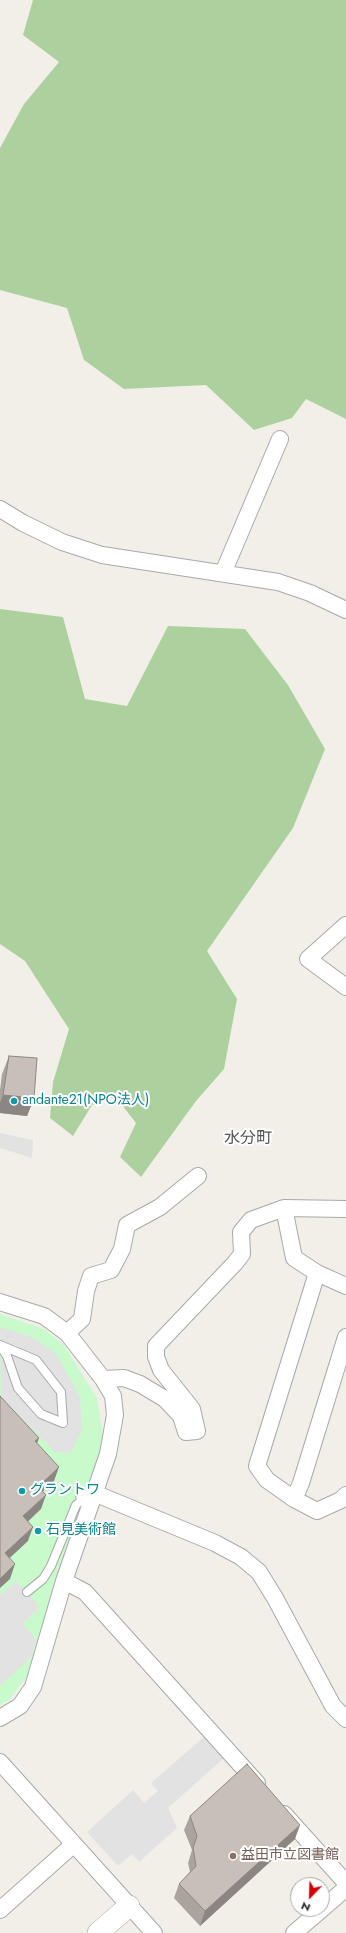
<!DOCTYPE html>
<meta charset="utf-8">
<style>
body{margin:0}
#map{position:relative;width:346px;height:1933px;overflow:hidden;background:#f2efe9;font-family:Jost,sans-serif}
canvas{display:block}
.north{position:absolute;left:290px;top:1877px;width:40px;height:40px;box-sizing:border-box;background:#fff;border:1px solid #a7a7a7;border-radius:50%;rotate:203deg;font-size:11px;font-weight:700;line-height:16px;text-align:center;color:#222}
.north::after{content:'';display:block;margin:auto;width:14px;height:18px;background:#d40000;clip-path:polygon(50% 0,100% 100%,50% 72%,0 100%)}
</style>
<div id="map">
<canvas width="346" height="1933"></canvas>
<div class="north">N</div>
</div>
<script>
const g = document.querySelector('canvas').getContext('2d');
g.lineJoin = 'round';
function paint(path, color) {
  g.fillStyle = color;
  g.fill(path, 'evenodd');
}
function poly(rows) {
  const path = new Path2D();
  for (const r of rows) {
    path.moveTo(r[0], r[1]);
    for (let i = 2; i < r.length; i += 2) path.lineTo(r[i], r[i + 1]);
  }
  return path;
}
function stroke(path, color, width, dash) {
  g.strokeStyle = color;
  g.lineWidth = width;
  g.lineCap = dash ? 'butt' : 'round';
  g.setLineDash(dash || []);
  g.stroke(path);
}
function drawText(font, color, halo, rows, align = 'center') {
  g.font = font + ' Jost,"Noto Sans JP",sans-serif';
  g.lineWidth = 4;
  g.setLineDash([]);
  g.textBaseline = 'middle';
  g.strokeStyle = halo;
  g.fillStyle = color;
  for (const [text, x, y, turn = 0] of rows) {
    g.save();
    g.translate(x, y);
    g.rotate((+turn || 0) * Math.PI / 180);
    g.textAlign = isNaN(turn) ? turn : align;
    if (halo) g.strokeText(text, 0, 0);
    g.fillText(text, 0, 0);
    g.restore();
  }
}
const forest = poly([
 [33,0,346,0,346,419,306,399,292,418,254,430,206,385,124,389,84,360,67,308,0,290,0,148,24,104,59,62,23,35],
 [0,609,63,617,85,699,127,706,168,626,245,629,288,685,325,749,293,828,207,951,237,999,224,1069,196,1101,141,1177,120,1157,136,1123,115,1096,92,1105,73,1136,50,1118,53,1082,69,1029,25,961,0,944]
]);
const park = poly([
 [0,1314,44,1329,63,1344,97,1398,103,1435,97,1465,26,1678,8,1701,0,1705]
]);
const parking = poly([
 [0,1133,33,1140,32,1158,0,1148],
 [0,1327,36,1339,56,1354,80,1397,82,1431,70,1453,55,1452,1,1397],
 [16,1581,40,1607,23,1624,37,1641,30,1658,0,1686,0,1595],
 [204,1737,224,1758,168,1808,177,1828,139,1862,132,1854,118,1866,87,1832,133,1790,144,1803,158,1791,151,1783]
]);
const service = poly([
 [0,1345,36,1360,61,1392,63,1423,41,1414,18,1388,7,1356,0,1345],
 [27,1592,43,1579,51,1566,76,1505,81,1501,80,1495,94,1493]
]);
const minor = poly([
 [0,509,23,523,62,542,102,555,278,582,310,593,346,610],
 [223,573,280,439],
 [346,925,308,959,346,987],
 [284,1208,294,1258,317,1273,346,1286],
 [317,1273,257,1466,267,1480,294,1499,317,1511,341,1500,346,1495],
 [0,1302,44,1316,67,1333,103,1379,113,1396,115,1415,108,1454,64,1581,33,1687,20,1706,0,1718],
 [67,1333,82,1319,86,1291,91,1276,111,1270,122,1249,127,1225,160,1207,198,1176],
 [103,1379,124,1378,140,1384,165,1399,181,1416,186,1432,197,1431,192,1409,161,1370,156,1357,156,1346,235,1263,242,1254,241,1232,251,1220,284,1208,346,1209],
 [94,1493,215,1543,241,1557,259,1572,275,1598,333,1706,346,1719],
 [294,1499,301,1483,346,1337],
 [64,1581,85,1592,257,1783],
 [0,1762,154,1933],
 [284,1814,346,1883],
 [322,1909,346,1888],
 [0,1910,74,1844],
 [294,1933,322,1909]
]);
const tertiary = poly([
 [98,1933,129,1906]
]);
const wall = poly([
 [9,1056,34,1098,27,1116,0,1113,0,1090,2,1074],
 [190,1816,295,1839,200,1926,174,1898,179,1884,190,1872,188,1863,192,1850,184,1830]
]);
const shadedWall = poly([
 [3,1095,34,1098,27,1116,0,1113,0,1103],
 [39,1438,34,1452,35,1441],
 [59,1467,54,1481,33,1501,38,1487],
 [46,1495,41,1509,18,1531,23,1516],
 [33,1527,28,1541,0,1567,5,1553],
 [15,1564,10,1579,0,1588,0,1579],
 [300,1825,295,1839,200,1926,205,1911]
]);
const building = poly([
 [9,1056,37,1058,34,1098,3,1095,9,1056],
 [0,1396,39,1438,35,1441,59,1467,38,1487,46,1495,23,1516,33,1527,5,1553,15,1564,0,1579,0,1396],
 [247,1764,300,1825,205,1911,179,1884,196,1866,193,1848,197,1836,190,1816,247,1764]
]);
const markers = [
 [14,1101,4,"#0f9aa8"],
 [22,1491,4,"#0f9aa8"],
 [38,1531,4,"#0f9aa8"],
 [233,1856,4,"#8d6e63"]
];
const cultureNames = [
 ["andante21(NPO法人)",22,1101],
 ["グラントワ",30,1491],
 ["石見美術館",46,1531]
];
const educationNames = [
 ["益田市立図書館",241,1856]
];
const quarterNames = [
 ["水分町",248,1139]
];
paint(forest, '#add19e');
paint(park, '#c8facc');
paint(parking, '#e2e2e2');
stroke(service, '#a9a9a9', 10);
stroke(minor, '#a9a9a9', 18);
stroke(tertiary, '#a9a9a9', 22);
stroke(service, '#fff', 8);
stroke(minor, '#fff', 16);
stroke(tertiary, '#fff', 21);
paint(wall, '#aba49e');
paint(shadedWall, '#8b8681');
paint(building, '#c7bfb8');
stroke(building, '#8b8681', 1);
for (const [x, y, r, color] of markers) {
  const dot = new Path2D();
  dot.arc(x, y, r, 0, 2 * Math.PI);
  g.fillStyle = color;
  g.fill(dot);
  stroke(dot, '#fff', 1.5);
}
drawText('14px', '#0d838f', '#fff', cultureNames, 'left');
drawText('14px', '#785e54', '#fff', educationNames, 'left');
drawText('16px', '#555', '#fff', quarterNames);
</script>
